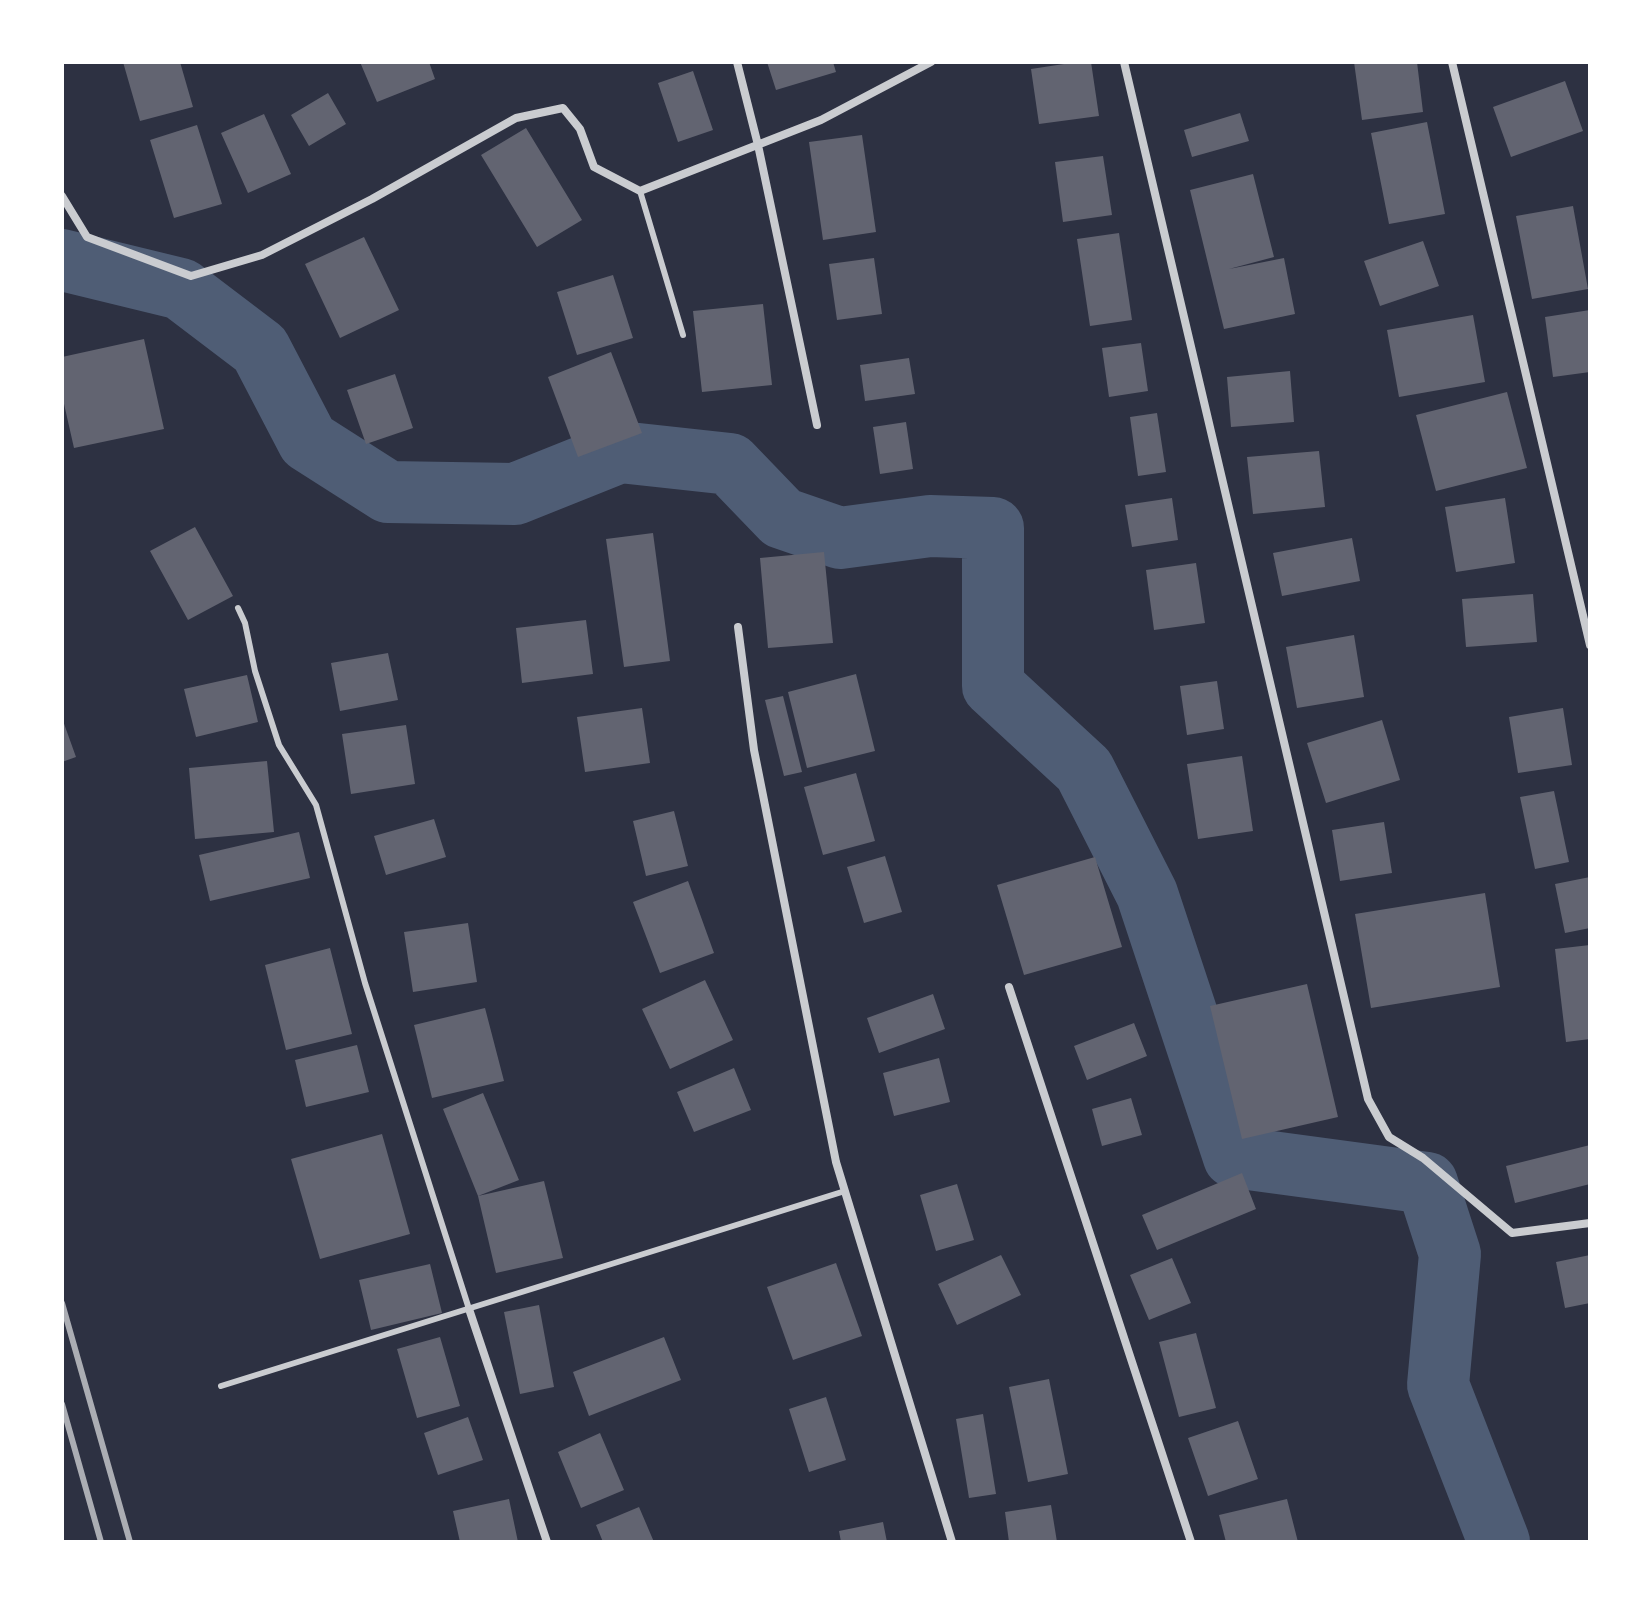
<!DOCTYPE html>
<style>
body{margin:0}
#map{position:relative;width:1652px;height:1604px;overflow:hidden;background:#2d3142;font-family:"Roboto Condensed",sans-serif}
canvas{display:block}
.frame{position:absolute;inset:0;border:64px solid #fff;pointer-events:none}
</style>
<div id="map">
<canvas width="1652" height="1604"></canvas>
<div class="frame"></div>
</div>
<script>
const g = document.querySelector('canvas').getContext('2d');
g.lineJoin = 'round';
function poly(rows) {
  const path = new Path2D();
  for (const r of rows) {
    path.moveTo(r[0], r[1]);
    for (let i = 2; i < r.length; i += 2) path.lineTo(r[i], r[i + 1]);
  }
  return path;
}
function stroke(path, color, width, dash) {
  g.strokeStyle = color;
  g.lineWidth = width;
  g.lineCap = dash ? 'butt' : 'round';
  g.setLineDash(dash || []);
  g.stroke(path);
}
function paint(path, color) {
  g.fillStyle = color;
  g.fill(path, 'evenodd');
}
const river = poly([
 [62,260,181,289,260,349,308,441,388,492,515,494,620,452,730,464,782,518,840,538,930,526,993,528,993,686,1084,770,1147,894,1234,1157,1427,1183,1450,1254,1438,1385,1499,1542]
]);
const building = poly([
 [123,62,180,62,193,107,140,121],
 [360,62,429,62,435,79,377,102],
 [767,62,833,62,836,72,776,90],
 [1077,62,1091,62,1099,116,1039,124,1031,69],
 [1354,62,1417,62,1423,112,1362,120],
 [693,71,713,130,678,142,658,83],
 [1565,81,1583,131,1511,157,1493,107],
 [328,93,346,124,309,146,291,115],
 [1240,113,1249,141,1192,157,1184,130],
 [264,114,291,174,248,193,221,133],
 [1427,122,1445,214,1389,224,1371,133],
 [197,125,222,204,174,218,150,140],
 [526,128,582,220,537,247,481,155],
 [862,135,876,232,823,240,809,142],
 [1103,156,1112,215,1063,222,1055,162],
 [1253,174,1274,257,1229,269,1284,258,1295,314,1224,329,1190,190],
 [1573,206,1588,289,1532,299,1516,216],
 [1119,233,1132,320,1090,326,1077,239],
 [364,237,399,310,340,338,305,264],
 [1423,241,1439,286,1380,306,1364,261],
 [874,258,882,314,837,320,829,264],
 [613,275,633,338,577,355,557,292],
 [763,304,772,385,702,392,693,311],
 [1590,310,1590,372,1553,377,1545,317],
 [1473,315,1485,382,1399,397,1387,330],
 [144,339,164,429,74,448,62,395,62,357],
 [1141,343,1148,391,1109,397,1102,348],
 [611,352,642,433,578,457,548,377],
 [909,358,915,394,865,401,860,365],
 [1290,371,1294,422,1231,427,1227,377],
 [395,374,413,428,366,444,347,390],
 [1507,392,1527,468,1436,491,1416,415],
 [1157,413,1166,472,1138,476,1130,417],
 [906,422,913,469,880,474,873,427],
 [1319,451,1325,507,1253,514,1247,457],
 [1172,498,1178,540,1132,547,1125,505],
 [1505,498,1515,563,1456,572,1445,507],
 [195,527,233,596,188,620,150,551],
 [653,533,670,661,624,667,606,539],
 [1352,538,1360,581,1282,596,1273,553],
 [824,552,833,643,768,648,760,558],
 [1196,563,1205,623,1154,630,1146,570],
 [1533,594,1537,642,1466,647,1462,599],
 [586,620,593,674,522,683,516,628],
 [1354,635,1364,697,1297,708,1286,647],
 [388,653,398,700,340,711,331,663],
 [856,674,875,751,807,768,788,692],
 [247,675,258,722,196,737,184,689],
 [1217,681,1224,729,1187,735,1180,686],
 [783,696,802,772,784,776,765,700],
 [642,708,650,763,585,772,577,717],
 [1563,708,1572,765,1518,773,1509,717],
 [62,718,76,757,62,762],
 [1382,720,1400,780,1326,803,1307,743],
 [406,725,415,784,351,794,342,734],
 [1242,756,1253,831,1198,839,1187,764],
 [267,761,274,832,195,839,189,768],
 [856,773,875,841,823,855,804,787],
 [1554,791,1569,862,1535,869,1520,797],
 [674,811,688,866,646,876,633,821],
 [434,819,446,857,386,875,374,836],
 [1384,822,1392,873,1340,881,1332,830],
 [299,832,310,878,210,901,199,855],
 [885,856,902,912,864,923,847,867],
 [1095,857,1122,947,1024,975,997,885],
 [1590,877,1590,928,1565,933,1555,884],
 [688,881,714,953,660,973,633,902],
 [1485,893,1500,987,1371,1008,1355,914],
 [468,923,477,982,413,992,404,932],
 [1590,945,1590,1039,1566,1042,1555,949],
 [330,948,352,1034,286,1050,265,965],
 [705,980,733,1040,670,1069,642,1009],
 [1307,984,1338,1117,1242,1139,1210,1006],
 [933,994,945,1029,879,1053,867,1018],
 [485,1008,504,1081,432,1098,414,1025],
 [1134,1023,1147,1056,1087,1080,1074,1046],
 [357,1045,369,1092,306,1107,295,1060],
 [939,1058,950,1102,894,1116,883,1073],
 [734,1068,751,1110,694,1132,677,1092],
 [483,1093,519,1180,478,1196,544,1181,563,1258,496,1273,478,1196,443,1109],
 [1131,1098,1142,1135,1102,1146,1092,1109],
 [382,1134,410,1234,320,1259,291,1159],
 [1590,1145,1590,1184,1515,1203,1506,1166],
 [1242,1173,1256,1209,1157,1250,1142,1215],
 [957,1184,974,1240,936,1251,920,1195],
 [1001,1255,1021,1295,957,1325,938,1284],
 [1590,1255,1590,1303,1565,1308,1556,1262],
 [1172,1258,1191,1303,1149,1320,1130,1275],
 [836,1263,862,1336,793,1360,767,1287],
 [430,1264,442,1313,371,1330,359,1280],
 [539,1305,554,1387,520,1394,504,1312],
 [1196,1333,1216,1408,1179,1417,1159,1342],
 [440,1337,460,1406,417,1418,397,1349],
 [664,1337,681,1380,589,1416,573,1372],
 [1049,1379,1068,1474,1028,1482,1009,1387],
 [826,1397,846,1460,809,1472,789,1409],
 [983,1414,996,1494,969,1498,956,1419],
 [468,1417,483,1460,438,1475,424,1433],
 [1238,1421,1258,1479,1208,1496,1188,1438],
 [600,1433,624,1490,581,1508,558,1452],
 [509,1499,518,1542,460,1542,453,1511],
 [1287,1499,1298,1542,1226,1542,1219,1515],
 [1051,1505,1057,1542,1009,1542,1005,1512],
 [639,1507,654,1542,603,1542,596,1525],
 [883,1522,887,1542,841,1542,839,1531]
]);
const service = poly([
 [640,191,683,335],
 [238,608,245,623,255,671,279,745,316,805,365,983,469,1309],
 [221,1386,845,1191]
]);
const minor = poly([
 [737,62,758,145,817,425],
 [1124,62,1368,1099,1389,1137,1423,1158,1512,1233,1590,1223],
 [1452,62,1590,645],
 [62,196,87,237,191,276,262,255,372,199,516,118,563,108,580,129,594,167,640,191,821,120,931,62],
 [738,627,754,750,836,1162,952,1542],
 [1009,987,1191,1542],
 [469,1309,547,1542]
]);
const rail = poly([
 [62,1303,130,1542],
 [62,1404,101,1542]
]);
stroke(river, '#4f5d75', 62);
paint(building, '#626471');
stroke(service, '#caccd0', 6);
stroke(minor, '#caccd0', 8);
stroke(rail, '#abadb3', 6);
</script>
